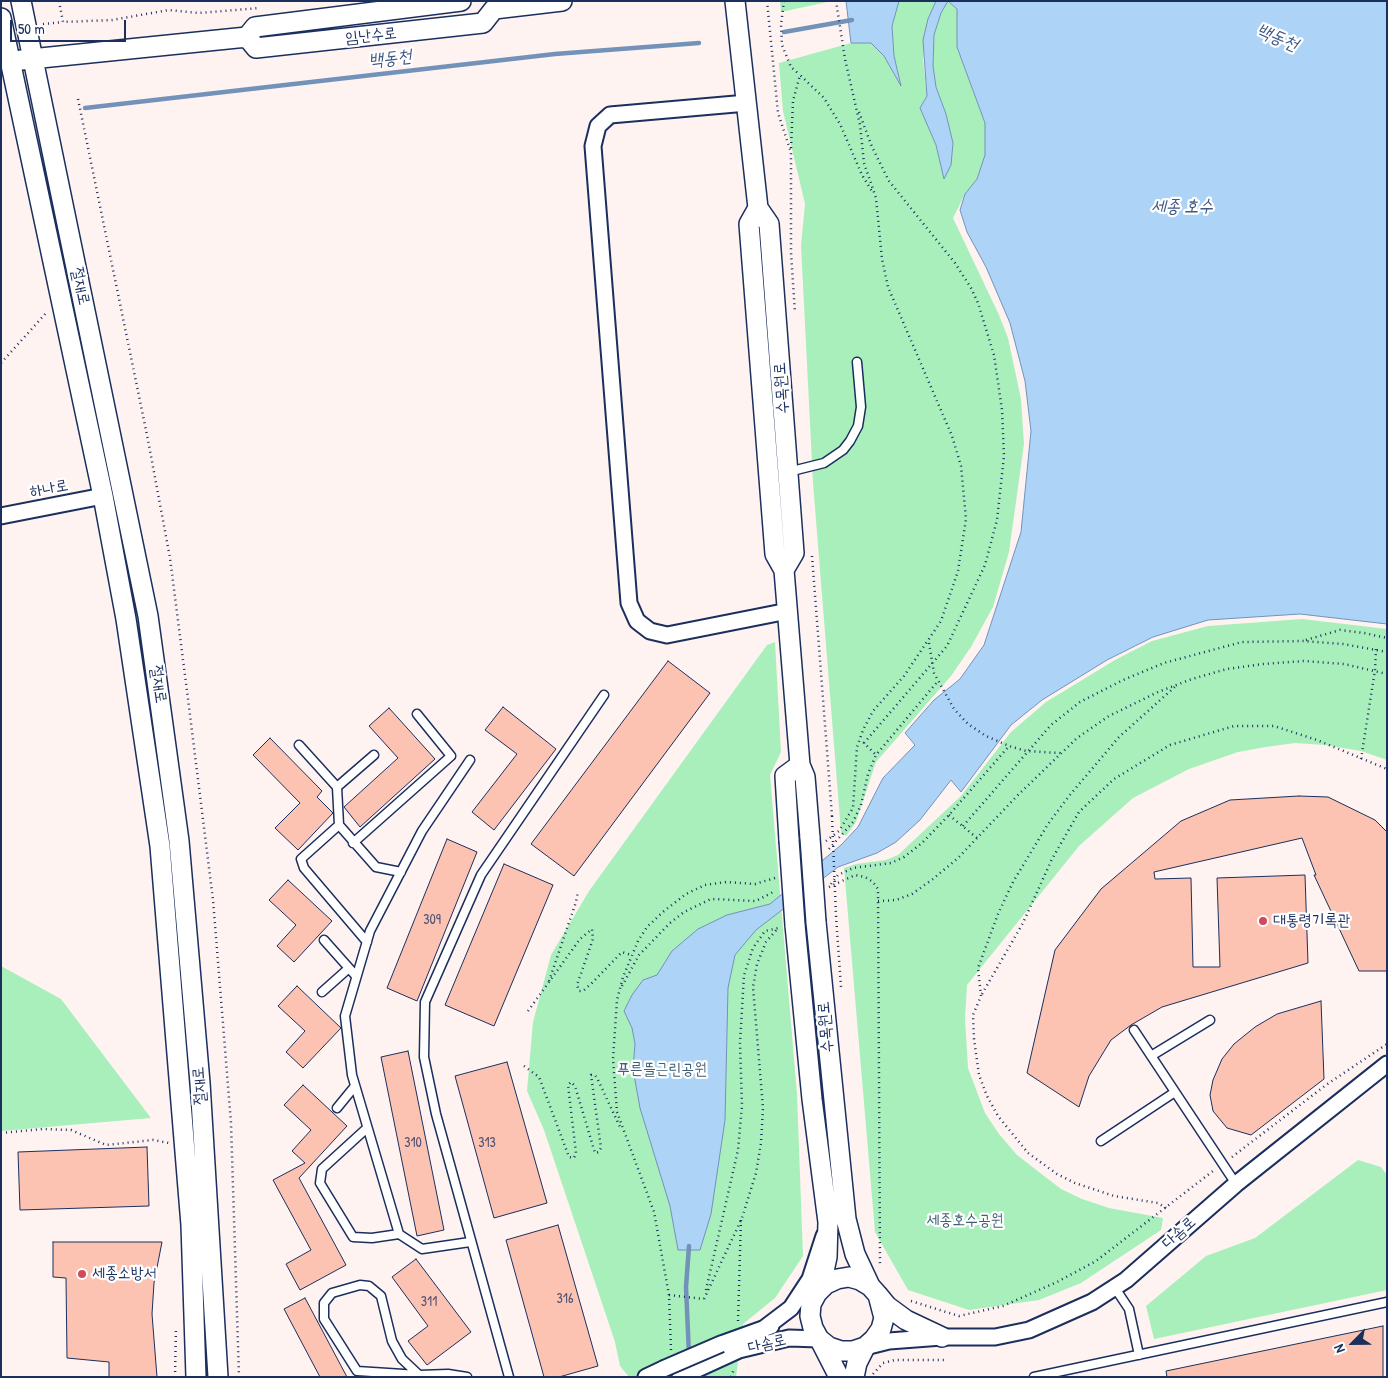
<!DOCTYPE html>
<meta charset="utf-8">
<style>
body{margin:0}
#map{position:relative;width:1388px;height:1378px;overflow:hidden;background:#fef3f0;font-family:"Patrick Hand",sans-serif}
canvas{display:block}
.frame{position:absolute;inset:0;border:2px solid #1b2f5e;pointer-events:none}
.north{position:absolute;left:1328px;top:1318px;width:50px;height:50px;-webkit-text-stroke:4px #fff;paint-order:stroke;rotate:247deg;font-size:14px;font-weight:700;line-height:20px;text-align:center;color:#1b2f5e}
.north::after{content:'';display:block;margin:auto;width:18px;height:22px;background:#1b2f5e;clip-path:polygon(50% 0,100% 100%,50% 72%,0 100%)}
.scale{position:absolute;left:10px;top:20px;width:116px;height:22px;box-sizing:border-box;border:2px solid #1b2f5e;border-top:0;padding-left:6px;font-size:15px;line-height:18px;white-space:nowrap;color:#1b2f5e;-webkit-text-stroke:4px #fff;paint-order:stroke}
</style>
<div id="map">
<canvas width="1388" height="1378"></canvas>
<div class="frame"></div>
<div class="north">N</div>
<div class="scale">50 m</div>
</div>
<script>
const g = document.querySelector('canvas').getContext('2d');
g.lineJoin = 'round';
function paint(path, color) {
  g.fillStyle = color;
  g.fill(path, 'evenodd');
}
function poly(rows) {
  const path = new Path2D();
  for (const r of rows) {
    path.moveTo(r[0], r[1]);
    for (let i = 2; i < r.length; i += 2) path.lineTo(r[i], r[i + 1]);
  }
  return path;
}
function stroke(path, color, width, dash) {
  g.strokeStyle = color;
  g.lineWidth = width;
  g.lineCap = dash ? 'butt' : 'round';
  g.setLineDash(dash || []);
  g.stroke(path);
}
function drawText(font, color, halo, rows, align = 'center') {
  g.font = font + ' "Patrick Hand","Poor Story",sans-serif';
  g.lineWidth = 4.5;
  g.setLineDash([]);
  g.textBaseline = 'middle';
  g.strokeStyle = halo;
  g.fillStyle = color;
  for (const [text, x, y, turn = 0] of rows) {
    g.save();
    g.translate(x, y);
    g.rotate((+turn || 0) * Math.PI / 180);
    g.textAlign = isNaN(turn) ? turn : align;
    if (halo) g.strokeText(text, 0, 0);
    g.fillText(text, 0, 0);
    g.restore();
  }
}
const green = poly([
 [780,1,832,1,781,12],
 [899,1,936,1,928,19,923,59,927,96,920,108,936,145,944,178,953,143,946,114,936,87,933,66,934,35,941,13,948,1,957,9,957,47,985,123,985,155,977,179,965,194,953,218,999,315,1008,338,1021,399,1024,444,1009,552,993,607,971,647,951,676,876,762,856,822,846,836,841,832,813,483,801,245,805,204,783,111,779,63,851,43,870,42,884,56,900,84,894,56,892,26],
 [1302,619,1387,629,1387,760,1361,751,1325,745,1295,743,1266,747,1238,752,1189,769,1133,798,1079,846,967,985,965,1019,968,1068,985,1113,999,1134,1017,1155,1061,1189,1082,1199,1109,1208,1163,1218,1161,1230,1081,1283,1039,1300,969,1310,908,1290,875,1232,844,868,856,864,886,860,898,855,961,796,1011,732,1046,702,1115,660,1152,641,1208,626],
 [775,642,781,752,770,775,797,1094,803,1256,775,1298,743,1324,736,1377,629,1377,620,1366,615,1342,544,1130,527,1091,533,1022,551,955,589,891,767,645],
 [1,966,61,999,151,1118,1,1131],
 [1358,1160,1381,1167,1387,1175,1387,1290,1154,1339,1146,1306,1206,1256,1255,1238]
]);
const water = poly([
 [846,1,899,1,892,26,894,56,901,86,884,56,871,43,851,43,846,1],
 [936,1,1387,1,1387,624,1300,614,1208,620,1153,637,1107,660,1042,700,1011,725,961,792,951,780,920,820,896,842,877,853,838,867,756,930,735,955,728,988,725,1120,711,1214,700,1250,678,1250,670,1206,640,1108,633,1069,635,1044,632,1028,624,1011,632,995,643,980,657,975,672,951,698,929,727,915,770,904,841,845,858,827,883,778,915,745,905,733,934,700,960,679,984,645,1021,532,1031,431,1025,381,1010,323,986,267,967,232,960,210,965,194,977,179,985,155,985,123,957,47,957,9,948,1,941,13,934,35,933,66,936,87,946,114,953,143,951,165,944,179,936,145,920,108,927,96,923,40,928,19,936,1]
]);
const stream = poly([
 [784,32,852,20],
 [85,108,555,54,699,43],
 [689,1355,686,1287,689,1246]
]);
const building = poly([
 [668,661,710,693,574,876,531,844,668,661],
 [503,707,556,749,494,830,472,812,517,754,485,730,503,707],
 [389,708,435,759,360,827,344,807,398,758,369,726,389,708],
 [270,738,322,791,317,797,333,813,298,850,275,828,300,803,253,755,270,738],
 [1299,796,1328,797,1375,820,1387,832,1387,971,1359,971,1314,875,1316,875,1302,838,1154,872,1155,879,1191,878,1193,967,1220,967,1217,878,1305,875,1308,963,1162,1007,1131,1025,1111,1040,1089,1076,1079,1107,1027,1073,1055,950,1101,889,1181,821,1230,800,1299,796],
 [447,839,477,852,417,1001,387,988,447,839],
 [504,864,553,885,494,1026,445,1005,504,864],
 [288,880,332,921,294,962,277,946,296,925,269,900,288,880],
 [297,986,341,1028,303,1068,286,1052,305,1031,278,1006,297,986],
 [1321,1001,1324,1079,1251,1135,1227,1128,1213,1111,1210,1095,1213,1080,1222,1059,1234,1044,1255,1027,1277,1014,1321,1001],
 [408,1051,444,1230,417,1236,381,1057,408,1051],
 [507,1062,547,1203,494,1218,455,1076,507,1062],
 [303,1085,347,1126,299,1178,346,1265,300,1290,286,1264,311,1250,273,1180,305,1163,292,1151,311,1130,284,1105,303,1085],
 [147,1147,149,1206,20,1210,18,1152,147,1147],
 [558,1225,598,1366,559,1377,544,1377,506,1240,558,1225],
 [53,1242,162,1242,154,1283,152,1314,157,1377,109,1377,109,1362,67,1358,66,1278,53,1277,53,1242],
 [416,1259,471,1332,427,1365,408,1341,428,1326,392,1277,416,1259],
 [305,1298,347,1377,320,1377,284,1309,305,1298],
 [1383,1326,1383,1377,1167,1377,1166,1371,1383,1326]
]);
const path = poly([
 [59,1,63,22,112,20,169,10,199,13,259,8],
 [767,1,778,113,791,152,791,253,795,313],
 [784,1,781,25,782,45,791,67,800,75],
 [43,24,63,22],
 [78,99,148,440,170,558,187,691,213,900,231,1123,239,1377],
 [859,112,872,147,889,181,955,263,971,288,978,303,994,355,1002,410,1004,456,997,520,985,565,947,646,864,743,876,755],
 [791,148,793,101,800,75,824,98,840,124,862,175,873,193],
 [1,363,47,312],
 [812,556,832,816],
 [1306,640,1340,630,1364,633,1387,638],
 [929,643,934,673,954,709,968,724,986,736,1009,746,1026,751,1060,753],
 [1361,759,1375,670,1376,649],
 [949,815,977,838],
 [963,826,1051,725,1080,702,1123,680,1164,663,1242,642,1303,641,1343,644,1387,652],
 [826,841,839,831,853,808,857,747,863,730,873,711,904,676,941,621,958,571,966,519,961,466,952,436,888,287,882,259,876,198,864,163,860,125,845,59,836,1],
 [829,849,853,822,861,805,868,774,876,755,938,681],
 [831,884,838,875,853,868,891,863,904,857,922,843,949,815,1009,746],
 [829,887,855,875,865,877,873,882,878,889,880,1267],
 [878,901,896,900,912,894,933,879,958,858,1017,796,1077,738,1109,716,1158,692,1192,679,1227,669,1263,664,1304,661,1344,664,1387,674],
 [836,916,841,987],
 [549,981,576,902,578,891],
 [622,986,639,955,670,923,684,912,711,899,756,901,775,891],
 [982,994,1023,923,1052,859,1079,812,1114,779,1170,745,1234,726,1274,726,1317,740,1387,769],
 [528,1011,580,939,592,929,593,939,577,985,579,991,583,991,592,983,622,952,631,955],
 [524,1066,539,1077,569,1157,574,1158,576,1153,568,1085,571,1082,575,1086,595,1153,599,1152,601,1148,591,1075,595,1075,598,1080,620,1127],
 [1,1133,43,1129,71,1130,106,1145,153,1140,169,1143],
 [1232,1157,1326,1085,1387,1044],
 [1166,1208,1158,1203,1114,1196,1075,1183,1057,1174,1028,1153,998,1116,987,1096,979,1075,974,1039,973,1015,981,996,978,968,998,914,1013,882,1048,824,1069,796,1119,737,1177,685],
 [706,1290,738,1150,742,1106,740,1043,744,975,753,948,765,931,779,928],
 [669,1295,704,1299],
 [704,1299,742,1218,756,1173,761,1143,763,1108,753,987,757,964,766,942,778,928],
 [911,1301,959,1316,1003,1306,1057,1282,1096,1261,1213,1171],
 [738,1321,741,1219],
 [671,1350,669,1295,654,1212,617,1112,613,1059,617,1000,623,977,638,941,647,927,664,911,686,894,705,885,726,882,755,884,775,878],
 [873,1374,883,1363,895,1360,944,1360],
 [175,1377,176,1327],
 [731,1377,734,1369]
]);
const service = poly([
 [788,472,824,463,843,450,850,441,858,426,861,407,857,362],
 [299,745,337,787],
 [374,755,337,787,339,825,376,867,401,872],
 [339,825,301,859,304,868,367,942],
 [353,843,451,756,417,714],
 [324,940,356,976],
 [322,992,349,968],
 [1134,1030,1236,1184],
 [1151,1056,1210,1020],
 [337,1108,355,1086],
 [367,1128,322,1169,320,1183,353,1237,372,1238,399,1234],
 [1101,1141,1175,1092],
 [470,1242,422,1249,399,1234,352,1075,345,1016,370,931,422,831,470,760],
 [1115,1288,1129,1309,1139,1355],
 [419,1375,402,1359,392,1341,381,1296,369,1286,360,1285,332,1293,324,1303,324,1319,357,1371,419,1375,448,1374,467,1377],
 [509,1377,436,1114,424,1057,425,1002,481,875,604,695],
 [1034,1377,1387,1302]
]);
const minor = poly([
 [747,103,610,115,598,126,593,146,629,603,637,621,650,631,667,635,788,611],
 [1,516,103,496],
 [762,1330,791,1308,810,1279,824,1236],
 [721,1344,771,1326],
 [865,1347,889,1341,942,1337,995,1337,1029,1330,1092,1302,1126,1280,1236,1184,1387,1064],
 [646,1377,663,1369],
 [680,1377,739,1350,789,1338,819,1339]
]);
const tertiary = poly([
 [21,1,148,616,179,841,200,1083,218,1377],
 [735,1,758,208,769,224,794,553,784,570],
 [1,18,103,496,126,619,160,846,191,1225,196,1377],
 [247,37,256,48,483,23,494,9,562,1],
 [21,60,247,37,255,27,461,1],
 [758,208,749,224,775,554,784,570,800,765,805,777,810,838],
 [789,840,785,776,800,765],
 [816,922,846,1219,855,1254,870,1286],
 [795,925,812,1099,828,1222,827,1257,820,1290],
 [878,1295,884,1318,881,1329,874,1339,865,1347,853,1351,841,1351,829,1347,819,1339,813,1328,810,1316,811,1304,817,1293,826,1284,837,1279,849,1277,860,1280,870,1286,878,1295,887,1306,906,1320,942,1337],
 [820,1340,839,1377],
 [854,1377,857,1363,865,1347]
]);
const pathBridge = poly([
 [832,816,836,916]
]);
const minorBridge = poly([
 [663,1369,721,1344]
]);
const tertiaryBridge = poly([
 [810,838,816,922],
 [789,840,795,925]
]);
const markers = [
 [1263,921,5,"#d1495b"],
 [82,1274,5,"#d1495b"]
];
const numberNames = [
 ["309",432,920],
 ["310",413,1143],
 ["313",487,1143],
 ["316",565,1299],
 ["311",429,1302]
];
const streetNames = [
 ["임난수로",371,36,-6],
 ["절재로",80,286,78],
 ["수목원로",782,388,-94],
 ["하나로",49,489,-11],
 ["절재로",158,684,82],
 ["수목원로",826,1027,-95],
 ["절재로",200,1086,-94],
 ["다솜로",1179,1233,-42],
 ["다솜로",767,1344,-13]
];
const poiNames = [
 ["대통령기록관",1273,921],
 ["세종소방서",92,1274]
];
const parkNames = [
 ["푸른뜰근린공원",662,1070],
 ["세종호수공원",965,1221]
];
const waterNames = [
 ["백동천",1277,38,23],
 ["백동천",390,59,-7],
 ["세종 호수",1182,207]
];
paint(green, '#a9efbb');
paint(water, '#add4f7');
stroke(water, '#7392ba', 1);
stroke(stream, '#7392ba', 4.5);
paint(building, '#fcc2b2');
stroke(building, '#1b2f5e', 1);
stroke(service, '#1b2f5e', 11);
stroke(minor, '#1b2f5e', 19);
stroke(tertiary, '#1b2f5e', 22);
stroke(path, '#1b2f5e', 2.5, [1, 4]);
stroke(service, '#fff', 8);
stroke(minor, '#fff', 15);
stroke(tertiary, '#fff', 19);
stroke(minorBridge, '#1b2f5e', 19, []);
stroke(tertiaryBridge, '#1b2f5e', 22, []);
stroke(pathBridge, '#1b2f5e', 2.5, [1, 4]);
stroke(minorBridge, '#fff', 15);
stroke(tertiaryBridge, '#fff', 19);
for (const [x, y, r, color] of markers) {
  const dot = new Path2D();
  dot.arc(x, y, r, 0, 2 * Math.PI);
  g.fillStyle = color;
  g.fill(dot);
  stroke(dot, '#fff', 2);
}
drawText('14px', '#535473', null, numberNames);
drawText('16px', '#1b2f5e', '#fff', streetNames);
drawText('16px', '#1b2f5e', '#fff', poiNames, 'left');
drawText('16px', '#3e5f75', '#fff', parkNames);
drawText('italic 18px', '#405884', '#fff', waterNames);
</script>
